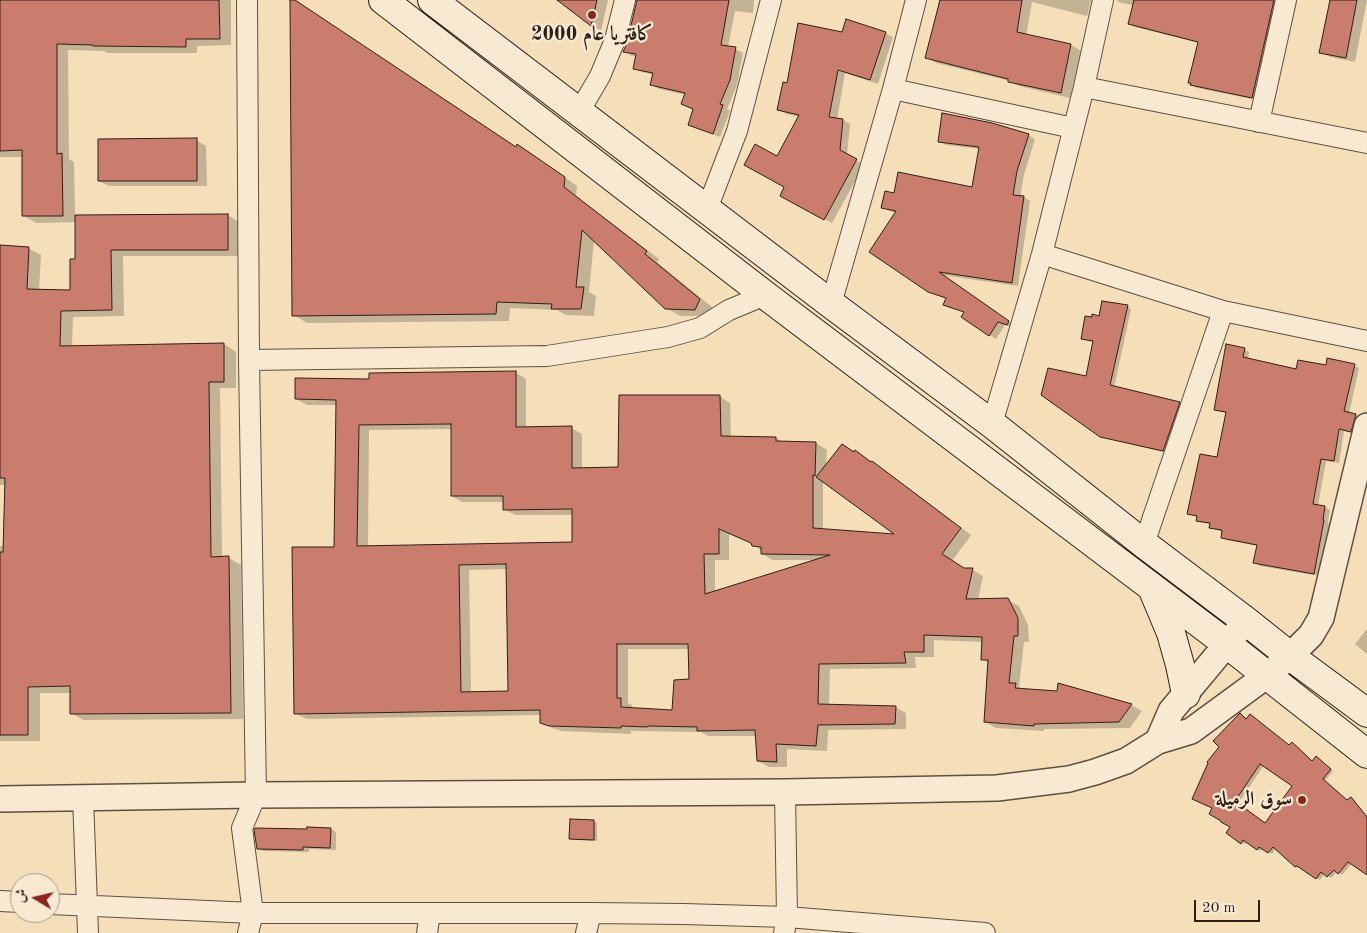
<!DOCTYPE html>
<meta charset="utf-8">
<style>
body{margin:0}
#map{position:relative;width:1367px;height:933px;overflow:hidden;background:#f4dfb9;font-family:"Old Standard TT",Amiri,serif}
canvas{display:block}
.north{position:absolute;left:10px;top:873px;width:50px;height:50px;box-sizing:border-box;background:#f8ead2;border:1px solid #a79988;border-radius:50%;rotate:279deg;font-size:14px;font-weight:700;line-height:20px;text-align:center;color:#2d1f18}
.north::after{content:'';display:block;margin:auto;width:18px;height:22px;background:#8f2418;clip-path:polygon(50% 0,100% 100%,50% 72%,0 100%)}
.scale{position:absolute;left:1194px;top:900px;width:66px;height:22px;box-sizing:border-box;border:2px solid #2d1f18;border-top:0;padding-left:6px;font-size:15px;line-height:18px;white-space:nowrap;color:#2d1f18;-webkit-text-stroke:4px #f8ead2;paint-order:stroke}
</style>
<div id="map">
<canvas width="1367" height="933"></canvas>
<div class="north">ش</div>
<div class="scale">20 m</div>
</div>
<script>
const g = document.querySelector('canvas').getContext('2d');
g.lineJoin = 'round';
function paint(path, color) {
  g.fillStyle = color;
  g.fill(path, 'evenodd');
}
function poly(rows) {
  const path = new Path2D();
  for (const r of rows) {
    path.moveTo(r[0], r[1]);
    for (let i = 2; i < r.length; i += 2) path.lineTo(r[i], r[i + 1]);
  }
  return path;
}
function stroke(path, color, width, dash) {
  g.strokeStyle = color;
  g.lineWidth = width;
  g.lineCap = dash ? 'butt' : 'round';
  g.setLineDash(dash || []);
  g.stroke(path);
}
function drawText(font, color, halo, rows, align = 'center') {
  g.font = font + ' "Old Standard TT",Amiri,serif';
  g.lineWidth = 4.5;
  g.setLineDash([]);
  g.textBaseline = 'middle';
  g.strokeStyle = halo;
  g.fillStyle = color;
  for (const [text, x, y, turn = 0] of rows) {
    g.save();
    g.translate(x, y);
    g.rotate((+turn || 0) * Math.PI / 180);
    g.textAlign = isNaN(turn) ? turn : align;
    if (halo) g.strokeText(text, 0, 0);
    g.fillText(text, 0, 0);
    g.restore();
  }
}
const shadow = poly([
 [0,0,231,0,231,45,197,46,197,53,107,53,104,51,68,50,69,159,74,162,75,216,228,215,240,223,240,256,123,256,124,316,73,317,72,347,224,344,236,352,236,388,220,388,222,558,229,558,241,565,243,719,83,720,71,713,71,693,40,693,40,741,0,741,0,546,79,546,6,485,0,485,0,247,28,248,41,255,39,290,72,291,76,260,76,222,36,223,24,216,23,157,0,157],
 [292,0,294,0,521,152,530,153,577,186,576,196,659,259,657,262,712,307,708,316,680,316,666,308,594,240,589,292,596,296,594,316,566,315,557,310,510,308,509,321,307,323,294,315],
 [559,0,608,0,601,31,592,25],
 [642,0,754,0,753,13,735,11,728,47,735,49,743,53,737,85,727,109,730,111,720,137,696,128,689,124,694,110,682,104,686,95,659,89,652,85,654,75,642,72,635,68,637,56,632,56,624,51],
 [939,0,1091,0,1087,16,1032,2,1026,36,1071,45,1081,51,1070,98,1019,86,1010,81,936,63,926,57,939,6,938,5],
 [1116,0,1280,0,1257,100,1197,88,1192,85,1199,43,1135,27,1130,24,1134,5,1121,3],
 [1331,0,1367,0,1355,62,1330,57,1321,52],
 [843,33,885,33,893,37,878,84,845,73,837,119,843,120,850,124,847,155,864,165,832,223,782,195,786,187,778,157,800,117,786,114,779,109,788,84],
 [1028,135,1035,139,1024,175,1020,197,1024,197,1030,201,1018,286,941,275,1015,326,1014,328,1005,325,996,339,962,317,965,312,951,308,945,304,947,299,936,295,929,291,896,213,889,211,883,207,895,194,973,188,980,149,946,145,939,141],
 [196,140,206,146,207,186,109,186,99,181],
 [1127,306,1131,309,1114,388,1179,403,1184,405,1167,453,1106,438,1100,436,1087,377,1094,342,1087,341,1083,339,1100,317],
 [1244,349,1249,352,1248,359,1297,370,1326,366,1354,366,1359,368,1349,414,1356,415,1361,418,1356,434,1344,431,1339,463,1326,461,1318,506,1325,507,1330,510,1328,522,1329,524,1319,576,1260,566,1255,563,1258,546,1227,540,1222,537,1223,532,1216,530,1210,527,1211,524,1203,523,1197,520,1198,517,1189,514,1218,459,1227,413,1220,412,1215,409],
 [515,372,526,379,526,428,571,428,582,434,582,469,619,469,719,396,730,403,731,437,776,438,783,442,816,443,827,450,826,466,855,452,883,469,971,535,952,561,965,570,973,570,983,576,978,600,1008,600,1019,606,1028,625,1029,642,1024,642,1019,687,1025,690,1058,692,1059,685,1131,705,1142,711,1130,728,1044,729,1044,731,996,728,985,722,989,663,983,659,983,642,934,640,934,657,915,657,916,668,830,669,829,706,895,707,906,713,906,729,828,730,827,751,787,749,787,767,769,767,758,761,757,736,708,736,701,732,631,731,631,734,561,731,552,728,541,722,541,715,306,719,295,713,335,548,337,405,307,405,296,399,370,380],
 [452,429,452,496,462,502,504,502,504,509,515,515,573,515,573,544,368,547,369,430],
 [823,481,898,536,823,530],
 [729,534,753,544,762,551,762,554,773,560,816,560,715,592,715,560,729,560],
 [507,569,510,692,471,693,469,570],
 [628,649,690,649,690,680,673,711,631,709,632,705,628,703],
 [1367,629,1367,654,1355,644],
 [1241,715,1290,746,1293,743,1296,745,1313,762,1319,760,1333,771,1325,781,1347,801,1351,798,1354,800,1367,817,1367,874,1352,863,1342,875,1337,872,1331,878,1325,873,1320,880,1300,867,1299,868,1296,866,1276,848,1272,854,1263,848,1260,851,1247,841,1245,844,1228,833,1232,827,1213,808,1221,747],
 [1264,765,1294,786,1266,824,1238,804],
 [594,821,597,823,597,841,573,840,570,839],
 [331,829,336,832,336,850,309,849,309,852,263,851,258,848,308,830]
]);
const building = poly([
 [0,0,219,0,220,39,186,39,186,47,93,46,93,45,57,44,57,154,62,153,63,216,22,216,22,150,0,151,0,0],
 [290,0,295,0,516,147,517,144,565,177,564,187,647,251,645,254,700,299,695,310,665,309,582,230,576,287,584,287,581,309,551,309,552,304,497,302,496,314,292,316,290,0],
 [557,0,597,0,591,26,557,0],
 [637,0,729,0,721,45,736,47,730,80,720,104,723,105,713,134,688,125,693,109,681,104,685,93,650,85,653,73,633,69,636,54,623,52,627,43,637,0],
 [940,0,1022,0,1017,32,1071,44,1061,93,1008,82,1008,79,925,58,940,0],
 [1134,0,1274,0,1252,98,1190,85,1191,83,1188,83,1198,42,1128,24,1134,0],
 [1330,0,1357,0,1346,58,1319,53,1330,0],
 [846,19,886,32,870,80,838,70,829,117,843,119,840,150,857,159,824,220,780,196,784,187,744,165,755,144,777,156,799,115,777,110,783,82,787,83,798,23,842,32,846,19],
 [942,113,992,123,1029,134,1017,171,1013,195,1024,196,1012,283,939,272,1009,321,1007,325,998,322,989,336,961,317,964,312,943,305,946,298,928,292,869,252,896,211,881,208,885,191,894,193,898,172,972,187,979,147,938,142,942,113],
 [197,138,197,181,98,181,98,139,197,138],
 [228,214,228,250,111,250,112,310,61,311,60,346,224,343,224,382,209,382,211,557,229,556,231,713,70,714,70,686,28,687,28,735,0,735,0,552,3,552,5,478,0,478,0,245,29,247,27,289,70,290,70,259,75,259,75,215,228,214],
 [1102,301,1128,305,1110,385,1180,402,1163,451,1100,437,1041,395,1048,368,1086,376,1093,341,1081,339,1085,316,1092,317,1092,314,1099,316,1102,301],
 [1226,344,1245,348,1243,357,1296,369,1298,360,1326,365,1327,358,1355,364,1344,411,1356,414,1351,432,1339,429,1334,461,1321,459,1313,504,1325,506,1323,520,1324,520,1314,574,1253,563,1257,545,1221,538,1222,530,1209,528,1210,523,1196,521,1197,516,1187,514,1200,454,1217,457,1226,412,1214,410,1226,344],
 [516,371,516,427,572,426,572,468,618,467,619,395,720,395,721,436,776,437,776,441,816,442,815,476,813,475,813,528,894,534,816,477,842,444,854,452,855,450,871,462,872,461,961,528,942,554,964,568,973,568,966,599,1008,598,1018,618,1018,636,1014,636,1009,683,1016,683,1015,688,1057,691,1058,683,1132,704,1119,722,1034,724,1034,726,984,722,988,660,981,660,982,637,924,635,924,652,904,652,906,663,819,664,818,704,896,706,895,724,818,725,816,746,776,744,777,762,757,761,755,730,697,731,697,727,648,726,647,727,621,726,621,728,549,726,540,723,540,710,294,714,292,547,334,547,336,400,295,399,295,378,369,379,369,373,516,371],
 [451,424,451,496,503,496,503,510,572,509,572,542,357,546,359,425,451,424],
 [719,529,751,543,752,546,761,547,761,554,830,555,705,594,704,554,719,554,719,529],
 [506,564,508,691,461,692,459,565,506,564],
 [617,644,688,644,689,679,674,680,672,710,621,707,621,698,617,698,617,644],
 [1240,713,1246,719,1250,714,1289,745,1292,742,1312,761,1316,756,1331,769,1323,779,1347,800,1351,797,1367,817,1367,875,1348,862,1338,874,1334,870,1327,877,1321,872,1316,879,1297,866,1295,867,1273,847,1268,853,1259,847,1257,850,1243,840,1241,844,1226,833,1230,827,1221,822,1221,821,1209,814,1212,808,1192,799,1208,763,1207,762,1219,747,1213,741,1240,713],
 [1260,764,1292,786,1265,823,1235,801,1260,764],
 [570,819,594,820,594,840,569,839,570,819],
 [307,827,331,828,330,848,303,847,303,850,257,849,254,830,255,828,307,829,307,827]
]);
const minor = poly([
 [247,0,249,360,256,795,242,828,253,913,248,933],
 [1084,87,1367,143],
 [893,89,1073,128],
 [579,112,600,76,615,40,625,0],
 [1259,122,1286,0],
 [707,209,737,131,771,0],
 [1042,254,1223,311,1367,341],
 [831,304,893,89,916,0],
 [249,360,547,356,668,337,700,328,729,310,765,295],
 [992,424,1042,254,1084,87,1103,0],
 [1144,544,1223,311],
 [83,797,88,933],
 [0,901,20,902],
 [50,904,253,913,591,913,683,914,787,917,985,933],
 [427,933,430,913],
 [586,933,591,913],
 [784,933,787,917,785,792]
]);
const tertiary = poly([
 [1158,741,1171,711,1246,621],
 [0,799,256,795,785,792,997,788,1069,779,1095,772,1126,761,1158,741,1191,731,1266,676,1290,656,1311,635,1321,618,1367,426]
]);
const secondary = poly([
 [383,0,765,295,1227,644,1367,754],
 [432,0,831,304,992,424,1144,544,1246,621,1290,656,1367,713],
 [1153,590,1171,633,1180,665,1186,694]
]);
const markers = [
 [592,15,5,"#8f2418"],
 [1302,800,5,"#8f2418"]
];
const poiNames = [
 ["كافتريا عام 2000",592,35],
 ["سوق الرميلة",1292,800,"right"]
];
paint(shadow, '#0003');
paint(building, '#cb7d6d');
stroke(building, '#2d1f18', 1);
stroke(minor, '#5f4f40', 22);
stroke(tertiary, '#5f4f40', 28);
stroke(secondary, '#2d1f18', 30);
stroke(minor, '#f8ead2', 20);
stroke(tertiary, '#f8ead2', 25);
stroke(secondary, '#f8ead2', 28);
for (const [x, y, r, color] of markers) {
  const dot = new Path2D();
  dot.arc(x, y, r, 0, 2 * Math.PI);
  g.fillStyle = color;
  g.fill(dot);
  stroke(dot, '#f8ead2', 2);
}
drawText('bold 20px', '#2d1f18', '#f8ead2', poiNames);
</script>
